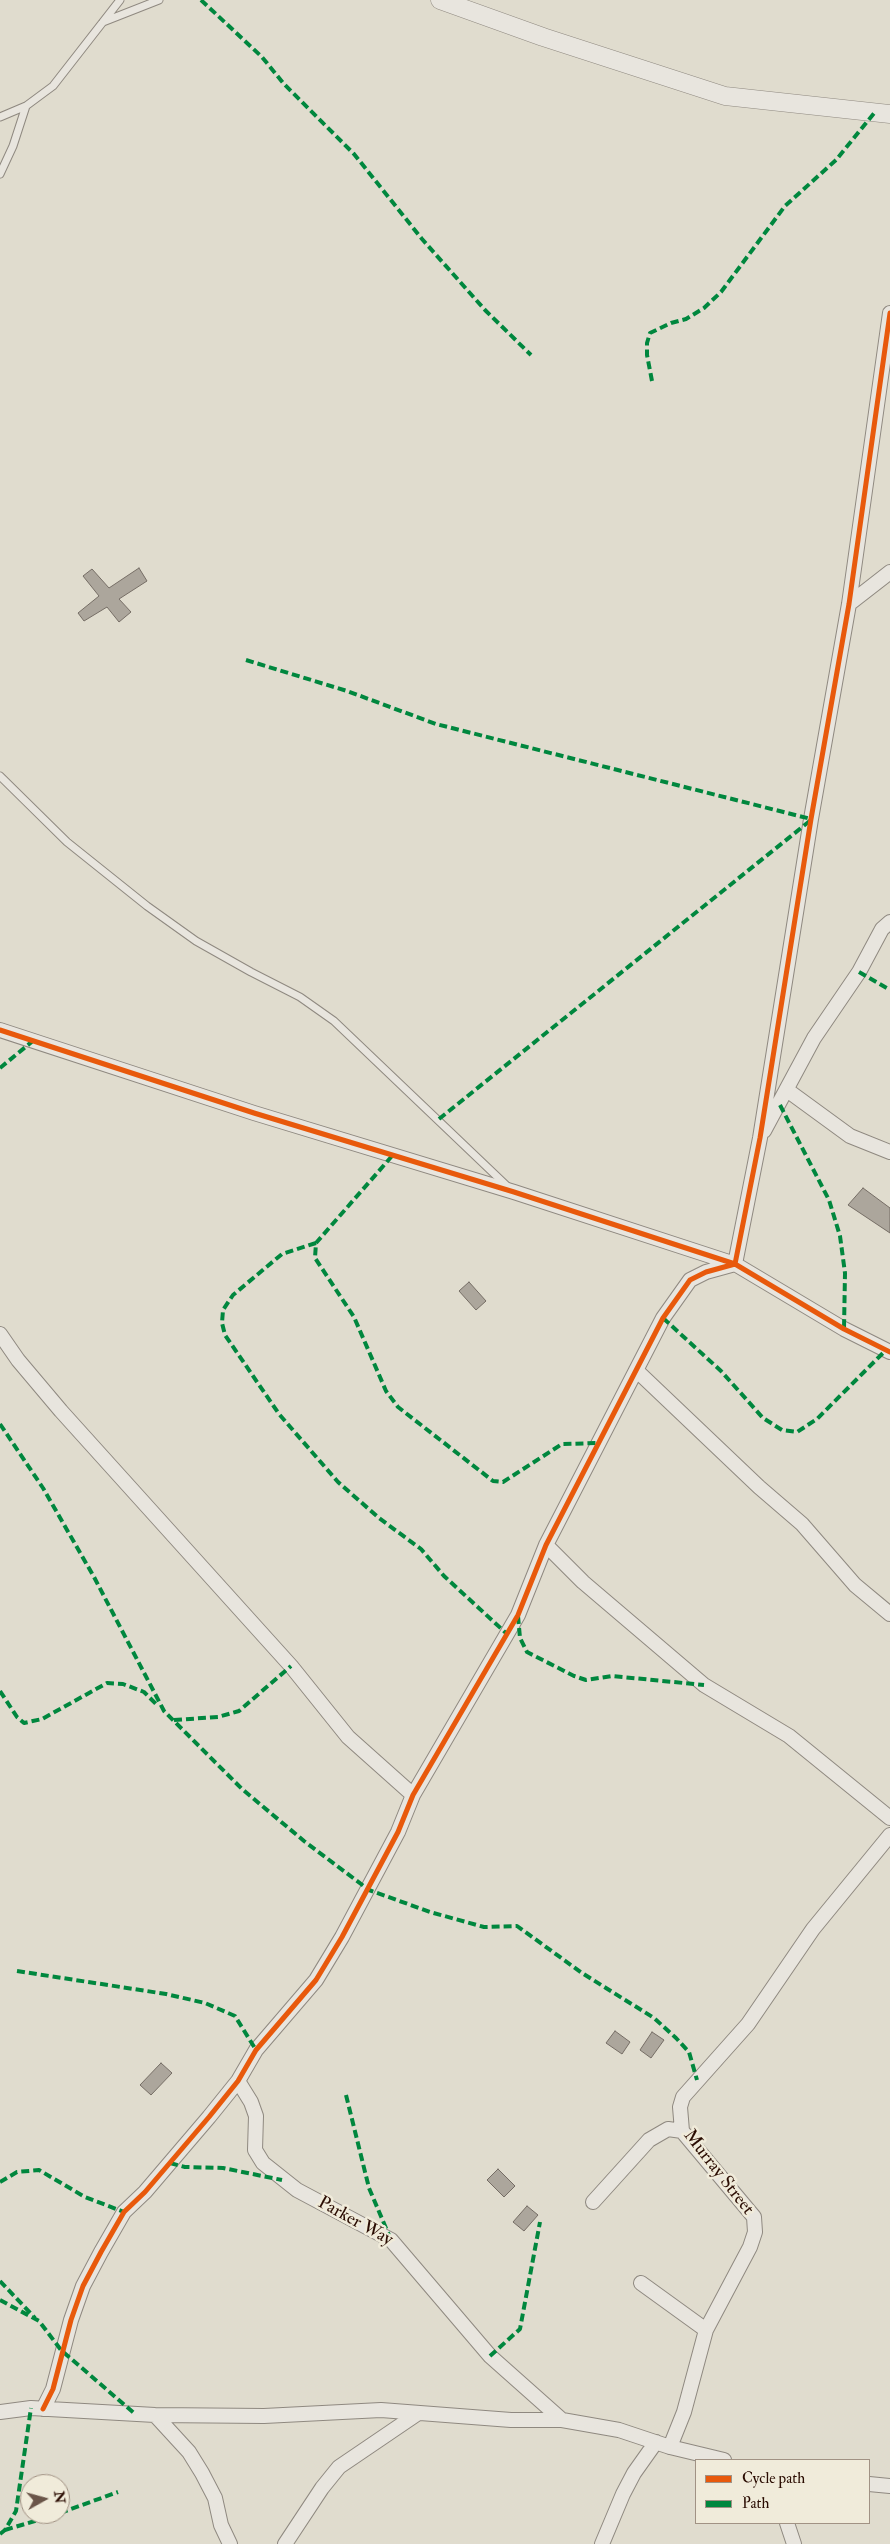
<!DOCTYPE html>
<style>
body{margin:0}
#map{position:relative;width:890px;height:2544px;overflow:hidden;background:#e0dcce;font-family:"IM FELL Double Pica",serif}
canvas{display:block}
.legend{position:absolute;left:695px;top:2459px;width:175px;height:65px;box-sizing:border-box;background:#f0ebda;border:1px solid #a19284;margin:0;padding:6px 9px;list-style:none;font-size:15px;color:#2a0c02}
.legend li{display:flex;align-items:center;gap:10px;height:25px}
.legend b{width:25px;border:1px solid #a19284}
.north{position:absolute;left:20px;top:2474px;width:50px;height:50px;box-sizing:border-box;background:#f0ebda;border:1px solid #a19284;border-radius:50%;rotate:83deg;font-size:14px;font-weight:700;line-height:20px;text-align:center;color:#2a0c02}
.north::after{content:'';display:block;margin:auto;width:18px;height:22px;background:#6a5549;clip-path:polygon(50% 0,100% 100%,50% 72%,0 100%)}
</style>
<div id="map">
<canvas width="890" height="2544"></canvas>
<ul class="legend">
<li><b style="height:6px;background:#e8590c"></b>Cycle path</li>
<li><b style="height:6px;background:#00873e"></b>Path</li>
</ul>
<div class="north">N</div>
</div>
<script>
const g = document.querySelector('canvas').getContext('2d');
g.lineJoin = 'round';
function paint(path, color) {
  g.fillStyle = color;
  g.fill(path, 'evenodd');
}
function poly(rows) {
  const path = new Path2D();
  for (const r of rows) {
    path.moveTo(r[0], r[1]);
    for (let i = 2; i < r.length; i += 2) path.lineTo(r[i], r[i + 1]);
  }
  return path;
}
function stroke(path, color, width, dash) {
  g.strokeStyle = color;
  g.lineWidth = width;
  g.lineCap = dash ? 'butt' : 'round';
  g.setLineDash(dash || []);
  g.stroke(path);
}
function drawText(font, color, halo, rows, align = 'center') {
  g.font = font + ' "IM FELL Double Pica",serif';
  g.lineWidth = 5;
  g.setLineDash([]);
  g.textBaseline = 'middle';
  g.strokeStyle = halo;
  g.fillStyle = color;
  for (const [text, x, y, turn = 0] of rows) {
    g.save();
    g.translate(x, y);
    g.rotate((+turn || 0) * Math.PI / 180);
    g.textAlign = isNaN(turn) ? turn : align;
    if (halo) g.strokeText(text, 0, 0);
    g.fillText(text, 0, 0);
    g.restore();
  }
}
const building = poly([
 [139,568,147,581,119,599,131,612,119,622,107,607,84,621,78,613,99,596,83,576,92,569,109,588,139,568],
 [863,1188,890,1208,890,1233,848,1205,863,1188],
 [469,1282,486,1301,476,1310,459,1291,469,1282],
 [615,2031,630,2042,622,2054,606,2043,615,2031],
 [652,2032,664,2040,651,2058,640,2050,652,2032],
 [161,2063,172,2073,151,2095,140,2085,161,2063],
 [498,2169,515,2186,504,2197,487,2180,498,2169],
 [527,2206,538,2215,524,2231,513,2222,527,2206]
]);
const service = poly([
 [103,22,159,0],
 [0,117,26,106,53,86,120,0],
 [0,174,13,146,26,106],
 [0,776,67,842,147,906,196,941,251,972,300,997,334,1021,508,1187]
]);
const minor = poly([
 [849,604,890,572],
 [0,1030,254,1113,514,1192,735,1264,844,1329,890,1352],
 [787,1090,850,1136,890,1152],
 [764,1131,814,1038,859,972,882,929,890,922],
 [735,1264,760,1138,811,819,849,604,890,313],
 [0,1334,18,1360,61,1411,291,1666,348,1737,413,1795],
 [636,1370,759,1487,802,1524,855,1585,890,1614],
 [546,1545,583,1582,704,1685,789,1736,890,1818],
 [238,2081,251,2102,256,2116,255,2150,263,2163,297,2190,391,2240,490,2356,562,2420],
 [593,2202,649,2140,668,2129,682,2131],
 [641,2283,706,2330],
 [43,2409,53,2389,71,2320,83,2286,101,2252,124,2212,145,2192,209,2117,238,2081,256,2050,316,1980,342,1937,398,1832,413,1795,518,1615,546,1545,663,1318,690,1280,706,1272,735,1264],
 [0,2412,31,2408,155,2415,264,2416,381,2410,511,2420,562,2420,619,2430,670,2447,724,2460],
 [155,2415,189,2452,202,2473,215,2498,221,2525,230,2544],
 [670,2447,684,2412,706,2330,750,2247,755,2232,754,2217,682,2131,680,2107,683,2097,748,2024,813,1929,890,1835],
 [869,2484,890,2486],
 [787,2523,794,2544],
 [285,2544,322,2488,339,2467,417,2414],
 [602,2544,623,2494,634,2473,656,2442]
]);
const tertiary = poly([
 [440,0,543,37,725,96,890,114]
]);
const quiet = poly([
 [201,0,262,57,284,84,354,154,422,239,485,310,531,355],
 [652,381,647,355,647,343,650,333,671,323,686,319,704,308,721,292,785,206,836,160,875,112],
 [246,660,347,691,436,724,811,819],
 [859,972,890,990],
 [0,1068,34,1040],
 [780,1105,829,1200,840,1236,845,1273,844,1329],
 [439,1119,811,820],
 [392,1156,316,1243,315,1258,354,1317,386,1391,398,1407,493,1481,503,1482,562,1444,598,1443],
 [316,1243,282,1254,233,1295,223,1310,222,1323,225,1335,279,1414,338,1482,379,1518,421,1549,444,1576,507,1634],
 [663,1318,721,1371,763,1418,782,1430,797,1432,817,1419,885,1351],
 [0,1424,43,1488,94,1577,164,1711,242,1789,304,1841,369,1890,430,1912,484,1927,517,1926,582,1973,654,2018,676,2038,689,2052,697,2080],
 [518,1616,520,1638,527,1652,574,1676,586,1680,612,1676,704,1685],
 [0,1691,17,1717,24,1723,42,1719,107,1683,123,1684,144,1692,158,1706],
 [174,1720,218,1717,239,1711,291,1666],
 [17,1971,166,1994,205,2003,235,2016,256,2050],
 [346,2095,369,2188,391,2240],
 [170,2163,185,2167,223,2168,282,2180],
 [0,2182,17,2172,39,2170,85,2197,124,2212],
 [0,2281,35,2318],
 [0,2300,39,2321,61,2350,135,2414],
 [490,2356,520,2329,540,2222],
 [60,2513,118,2492],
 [5,2530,58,2514],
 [0,2534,5,2530,16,2511,31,2408]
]);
const cycleway = poly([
 [0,1030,254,1113,514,1192,735,1264,844,1329,890,1352],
 [735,1264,760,1138,811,819,849,604,890,313],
 [43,2409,53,2389,71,2320,83,2286,101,2252,124,2212,145,2192,209,2117,238,2081,256,2050,316,1980,342,1937,398,1832,413,1795,518,1615,546,1545,663,1318,690,1280,706,1272,735,1264]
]);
const streetNames = [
 ["Murray Street",718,2173,52],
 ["Parker Way",355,2222,29]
];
paint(building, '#aca69c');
stroke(building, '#756d65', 1);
stroke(service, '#8f8980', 9);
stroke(minor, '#8f8980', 16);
stroke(tertiary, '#8f8980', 19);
stroke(service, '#e8e5de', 7);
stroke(minor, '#e8e5de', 14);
stroke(tertiary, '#e8e5de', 18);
stroke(quiet, '#00873e', 4, [8, 4]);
stroke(cycleway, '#e8590c', 5);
drawText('18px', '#2a0c02', '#f0ebda', streetNames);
</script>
